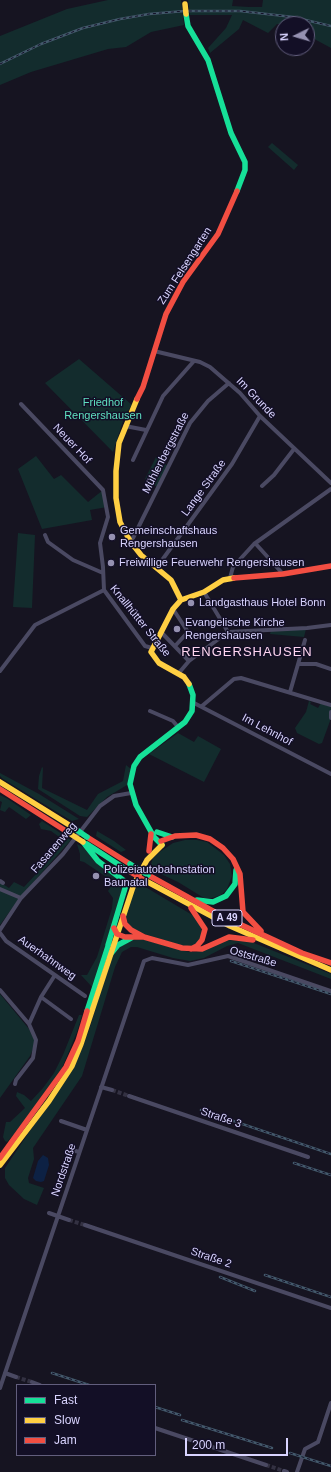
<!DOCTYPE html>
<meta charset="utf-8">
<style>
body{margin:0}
#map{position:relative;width:331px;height:1472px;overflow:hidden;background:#161421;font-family:Arial,sans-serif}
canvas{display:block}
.legend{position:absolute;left:16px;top:1384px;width:140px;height:72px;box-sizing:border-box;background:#130f26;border:1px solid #625e7d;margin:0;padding:5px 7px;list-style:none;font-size:12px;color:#d9d4ff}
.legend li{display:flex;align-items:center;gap:8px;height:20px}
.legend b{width:20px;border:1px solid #625e7d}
.north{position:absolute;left:275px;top:16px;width:40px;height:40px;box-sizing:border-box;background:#130f26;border:1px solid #625e7d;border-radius:50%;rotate:265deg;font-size:11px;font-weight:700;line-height:16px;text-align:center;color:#d9d4ff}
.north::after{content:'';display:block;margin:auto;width:14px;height:18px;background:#9591b1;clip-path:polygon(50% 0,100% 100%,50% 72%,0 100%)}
.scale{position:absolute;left:185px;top:1438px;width:103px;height:18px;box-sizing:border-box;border:2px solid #d9d4ff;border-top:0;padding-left:5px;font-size:12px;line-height:14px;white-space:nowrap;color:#d9d4ff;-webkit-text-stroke:3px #130f26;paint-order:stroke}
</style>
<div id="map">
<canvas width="331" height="1472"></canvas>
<ul class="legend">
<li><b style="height:5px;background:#16e098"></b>Fast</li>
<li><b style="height:5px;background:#ffcf43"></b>Slow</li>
<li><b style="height:5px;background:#f24e42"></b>Jam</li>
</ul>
<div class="north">N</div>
<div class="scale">200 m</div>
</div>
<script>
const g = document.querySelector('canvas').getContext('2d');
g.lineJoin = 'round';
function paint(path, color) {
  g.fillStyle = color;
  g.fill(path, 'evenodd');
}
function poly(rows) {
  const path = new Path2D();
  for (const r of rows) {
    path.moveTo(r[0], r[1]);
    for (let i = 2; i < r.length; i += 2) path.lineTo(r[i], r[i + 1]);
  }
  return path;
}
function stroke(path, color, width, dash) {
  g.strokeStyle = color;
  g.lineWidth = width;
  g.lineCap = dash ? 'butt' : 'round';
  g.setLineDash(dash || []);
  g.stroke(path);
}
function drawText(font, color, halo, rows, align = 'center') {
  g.font = font + ' Arial,sans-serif';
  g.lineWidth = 3;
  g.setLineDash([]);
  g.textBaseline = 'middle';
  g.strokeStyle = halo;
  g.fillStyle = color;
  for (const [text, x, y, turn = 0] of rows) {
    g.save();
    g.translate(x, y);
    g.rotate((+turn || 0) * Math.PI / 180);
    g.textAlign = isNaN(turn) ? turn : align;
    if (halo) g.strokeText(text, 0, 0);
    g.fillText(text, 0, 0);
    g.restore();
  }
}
const green = poly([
 [108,0,181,0,184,25,151,32,126,47,108,49,31,72,0,85,0,36,67,9],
 [188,0,233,0,232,6,249,7,262,7,263,0,331,0,331,48,307,35,307,24,277,24,268,33,243,20,239,29,210,53,208,48,226,28,232,15,190,15],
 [272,143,298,165,294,170,268,147],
 [79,359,132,405,125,415,113,452,45,383],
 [36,456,54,479,61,475,88,502,103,490,107,507,90,510,92,520,42,529,18,469],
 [156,457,168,466,157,487,145,479],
 [18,533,35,535,32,608,13,607],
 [306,629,304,637,270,634,271,630],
 [309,701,311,702,310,704,318,708,321,703,331,707,330,721,322,743,319,744,297,733,295,728,306,712],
 [178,733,194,742,198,736,221,749,204,782,149,754],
 [126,765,131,769,127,785,107,797,87,817,80,816,38,789,39,776,42,767,43,768,42,788,87,810,98,794,123,781],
 [0,773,39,794,79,819,72,821,60,814,3,779,0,776],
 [0,795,8,799,31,815,26,819,9,807,5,812,0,810,2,802,0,801],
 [42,821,71,840,21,896,0,925,0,882,9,888,14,882,24,887,37,873,62,839,51,831,41,829,39,824],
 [97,831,114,841,126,850,121,852,102,840,96,836],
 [185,840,197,840,207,842,224,855,230,864,232,876,227,889,221,895,212,898,204,898,178,882,163,875,151,864,153,858,161,851,173,843],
 [77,844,85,848,125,884,92,987,81,975,87,975,97,957,112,908,113,898,108,891,114,882,84,862,80,861,80,854],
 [137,882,194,916,200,924,203,933,199,942,192,946,183,946,138,932,130,928,125,915],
 [131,940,145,940,189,952,196,952,224,940,249,941,331,974,331,979,238,943,227,946,204,958,190,961,173,958,137,947,131,947,122,952,115,967,82,1076,33,1148,34,1159,28,1178,29,1183,44,1188,37,1205,24,1199,9,1185,5,1178,5,1168,76,1062,89,1030,111,959,117,949],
 [0,994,29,1029,34,1039,34,1047,30,1056,0,1098],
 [79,1015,82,1015,77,1032,62,1068,18,1130,7,1142,5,1141,3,1137,6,1122,10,1122,25,1108,16,1096,17,1092,24,1095,31,1101,43,1088,54,1073,63,1055]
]);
const water = poly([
 [43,1155,48,1158,49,1165,44,1181,41,1182,36,1181,33,1178,38,1161]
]);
const streetTunnel = poly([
 [112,1090,129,1096],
 [69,1220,85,1225],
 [16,1377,32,1382],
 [266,1465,284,1471]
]);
const street = poly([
 [154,351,200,362,210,367,240,393,260,416,331,483],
 [21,404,103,490,108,517,100,543,103,567,104,590],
 [125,426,146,430],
 [133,460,163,396,194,361],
 [262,486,274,475,294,449],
 [45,535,48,542,73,560,103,573],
 [130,541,133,538,190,423,208,401,229,383],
 [255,543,283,574],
 [157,567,232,464,260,416],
 [230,578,233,567,254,544,331,489],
 [104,590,145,646,152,648],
 [204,592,228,632],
 [173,609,188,632,175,646],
 [161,632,189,661],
 [228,632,307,628,331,625],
 [298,664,316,664,331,669],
 [0,671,35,625,104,590],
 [178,674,189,661,228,632],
 [290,692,305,640],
 [194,703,331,774],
 [202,706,234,679,241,678,331,705],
 [150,711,173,721,178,727],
 [331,712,331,718],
 [0,881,3,883],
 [0,889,21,898],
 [0,930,21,898,63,854,100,806,114,796,131,793],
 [0,933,6,941,85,996],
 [0,990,29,1024,36,1040,33,1058,16,1080,15,1084],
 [41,997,71,1019],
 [29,1024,41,997,55,975],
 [101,1087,112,1090],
 [129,1096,308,1157],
 [61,1121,87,1130],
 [69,1149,79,1152],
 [49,1213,69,1220],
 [85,1225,331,1308],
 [5,1373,16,1377],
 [32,1382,40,1385],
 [0,1388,144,961,152,958,188,965,228,956,331,991],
 [155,1428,266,1465],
 [284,1471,287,1472],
 [297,1472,305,1449,318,1442,331,1403]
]);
const fast = poly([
 [186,14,188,26,208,60,231,133,245,162,245,170,237,191],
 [157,832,172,837],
 [83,842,98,861,123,880,126,885,108,945],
 [87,844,127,870],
 [162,845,154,837,136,805,130,784,134,766,140,757,185,722,192,711,193,695,189,684],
 [197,900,213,902,226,896,235,884,236,870],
 [109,956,118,945,131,938],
 [87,1011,109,943]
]);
const slow = poly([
 [137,399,119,443,116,471,116,498,120,522,130,541,141,555,171,580,181,600],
 [189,684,184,677,159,663,151,652,173,609,181,600,204,592,223,580,234,578],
 [0,782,74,828],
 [144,880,230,926,331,970],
 [0,1165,49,1101,72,1066,81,1044,134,884,147,860,162,845]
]);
const jam = poly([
 [137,399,143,387,166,314,183,282,218,234,237,191],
 [234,578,283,574,331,566],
 [0,789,69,833],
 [87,837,130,864],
 [161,841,175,836,196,835,210,839,223,848,233,859,240,874,243,912,261,931],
 [149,851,151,834],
 [148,875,220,915,302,953,331,963],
 [191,908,205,929,202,940,197,946,191,949],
 [123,916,125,924,131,930,144,937,182,948,202,949,229,937,253,940],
 [114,928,117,934,125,937,144,937],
 [0,1158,66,1067,78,1041,87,1011]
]);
const rail = poly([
 [0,64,41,44,83,28,120,19,149,14,185,11,240,11,293,17,331,26],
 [231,961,331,994],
 [201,1110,331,1154],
 [294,1163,331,1175],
 [265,1275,331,1297],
 [220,1277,255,1291],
 [52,1373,89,1385],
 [155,1407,180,1415],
 [182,1420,272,1448],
 [290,1453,331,1466]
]);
const fastBridge = poly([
 [74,828,87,837],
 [130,864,148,875]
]);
const slowBridge = poly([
 [185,4,186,14],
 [69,833,83,842]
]);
const jamBridge = poly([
 [127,870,144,880]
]);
const markers = [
 [112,537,4,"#9591b1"],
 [111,563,4,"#9591b1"],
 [191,603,4,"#9591b1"],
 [177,629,4,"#9591b1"],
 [96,876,4,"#9591b1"]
];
const shields = [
 [227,918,30]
];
const shieldNames = [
 ["A 49",227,918]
];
const streetNames = [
 ["Zum Felsengarten",185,266,-57],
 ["Im Grunde",256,398,46],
 ["Neuer Hof",72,444,46],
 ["Mühlenbergstraße",166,453,-63],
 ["Lange Straße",204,488,-54],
 ["Knallhütter Straße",140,621,51],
 ["Im Lehnhof",267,730,28],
 ["Fasanenweg",54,848,-49],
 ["Oststraße",253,957,16],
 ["Auerhahnweg",47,958,35],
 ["Straße 3",221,1118,19],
 ["Nordstraße",64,1170,-71],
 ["Straße 2",211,1258,19]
];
const parkNames = [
 ["Friedhof",103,403],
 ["Rengershausen",103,416]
];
const poiNames = [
 ["Gemeinschaftshaus",120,531],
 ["Rengershausen",120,544],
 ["Freiwillige Feuerwehr Rengershausen",119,563],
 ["Landgasthaus Hotel Bonn",199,603],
 ["Evangelische Kirche",185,623],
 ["Rengershausen",185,636],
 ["Polizeiautobahnstation",104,870],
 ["Baunatal",104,883]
];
const quarterNames = [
 ["RENGERSHAUSEN",247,652]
];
paint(green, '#132c2d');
paint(water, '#0d2144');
stroke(streetTunnel, '#333142', 4, [4, 2]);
stroke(street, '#4a4962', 4);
stroke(fast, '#16e098', 5.5);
stroke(slow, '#ffcf43', 5.5);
stroke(jam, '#f24e42', 5.5);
stroke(rail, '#43596b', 2.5);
stroke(rail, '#130f26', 1, [3]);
stroke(fastBridge, '#16e098', 5.5);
stroke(slowBridge, '#ffcf43', 5.5);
stroke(jamBridge, '#f24e42', 5.5);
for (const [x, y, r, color] of markers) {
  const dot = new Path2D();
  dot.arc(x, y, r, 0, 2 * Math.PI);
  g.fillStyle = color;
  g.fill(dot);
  stroke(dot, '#130f26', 1.5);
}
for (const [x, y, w] of shields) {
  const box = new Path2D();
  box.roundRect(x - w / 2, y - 8, w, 16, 3);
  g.fillStyle = '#130f26';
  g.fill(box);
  stroke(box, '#d9d4ff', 1);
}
drawText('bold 10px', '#d9d4ff', null, shieldNames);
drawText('11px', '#d9d4ff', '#130f26', streetNames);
drawText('11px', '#5fe0c0', '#130f26', parkNames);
drawText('11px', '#d9d4ff', '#130f26', poiNames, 'left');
g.letterSpacing = '1px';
drawText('13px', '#ffd6f0', '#130f26', quarterNames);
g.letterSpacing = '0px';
</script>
